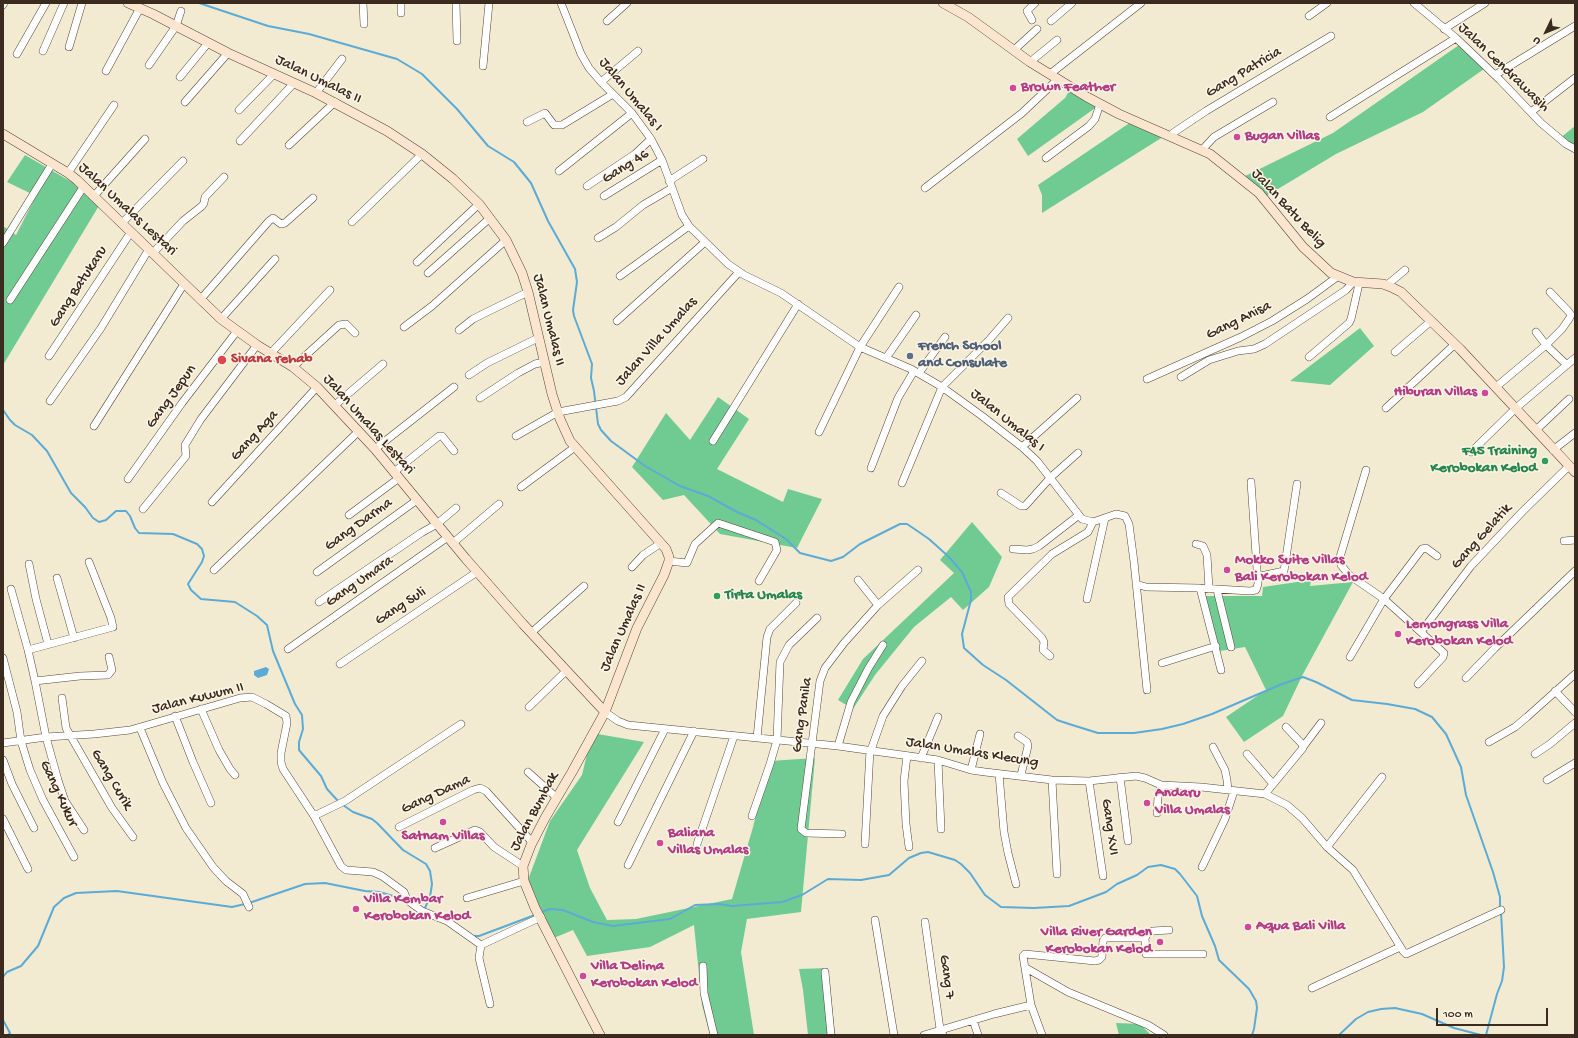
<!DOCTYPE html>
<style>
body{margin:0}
#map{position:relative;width:1578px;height:1038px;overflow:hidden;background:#f2ebd2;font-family:"Gochi Hand",sans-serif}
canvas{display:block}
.frame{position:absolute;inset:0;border:4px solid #3b2a1e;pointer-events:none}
.north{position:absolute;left:1526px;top:12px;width:40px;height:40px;-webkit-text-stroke:3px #fcf5e5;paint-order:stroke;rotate:227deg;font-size:11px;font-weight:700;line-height:16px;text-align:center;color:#3b2a1e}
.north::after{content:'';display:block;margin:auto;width:14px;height:18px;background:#3b2a1e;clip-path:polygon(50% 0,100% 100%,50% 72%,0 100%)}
.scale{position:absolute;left:1436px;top:1008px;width:112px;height:18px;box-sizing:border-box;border:2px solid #3b2a1e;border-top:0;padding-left:5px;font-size:12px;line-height:14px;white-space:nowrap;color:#3b2a1e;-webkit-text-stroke:3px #fcf5e5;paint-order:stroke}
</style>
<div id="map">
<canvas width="1578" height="1038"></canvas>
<div class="frame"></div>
<div class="north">U</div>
<div class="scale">100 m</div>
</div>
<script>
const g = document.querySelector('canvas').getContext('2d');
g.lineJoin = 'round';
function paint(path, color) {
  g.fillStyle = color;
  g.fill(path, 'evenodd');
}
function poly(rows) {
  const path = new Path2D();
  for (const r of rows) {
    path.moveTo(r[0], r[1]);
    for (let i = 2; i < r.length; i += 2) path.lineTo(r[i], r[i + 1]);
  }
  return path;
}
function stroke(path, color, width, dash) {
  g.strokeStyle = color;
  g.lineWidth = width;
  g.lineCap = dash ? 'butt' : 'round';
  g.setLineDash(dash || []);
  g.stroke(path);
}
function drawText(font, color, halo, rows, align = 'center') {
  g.font = font + ' "Gochi Hand",sans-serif';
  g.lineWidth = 3;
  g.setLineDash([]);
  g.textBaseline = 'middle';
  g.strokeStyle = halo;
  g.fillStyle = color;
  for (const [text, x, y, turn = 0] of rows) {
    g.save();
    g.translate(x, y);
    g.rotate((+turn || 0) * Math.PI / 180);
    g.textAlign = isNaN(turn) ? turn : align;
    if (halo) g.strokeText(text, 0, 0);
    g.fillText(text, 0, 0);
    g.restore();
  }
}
const green = poly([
 [1459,45,1484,69,1423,112,1336,154,1263,198,1239,179,1333,133],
 [1069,91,1098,106,1028,156,1017,139,1065,98],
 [1131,122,1166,135,1042,213,1042,195,1038,185],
 [1575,126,1575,153,1560,138],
 [25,155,82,188,100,204,3,365,3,226,16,235,36,196,7,182],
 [1360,328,1374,346,1330,385,1290,381],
 [718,397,749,419,717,469,783,502,788,489,822,499,797,548,720,534,684,495,663,500,632,467,666,413,690,440],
 [972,522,1002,557,989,587,963,610,951,597,914,627,875,675,853,709,838,700,863,659,954,573,940,560],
 [1311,580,1310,586,1353,582,1303,674,1283,716,1244,742,1226,717,1266,690,1245,647,1220,651,1202,596,1262,596,1263,587],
 [592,733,644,742,577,850,590,888,607,920,636,919,732,899,753,827,770,761,815,758,801,912,747,919,741,952,754,1035,710,1035,702,1005,694,925,650,947,587,956,573,930,549,940,525,888,550,821,582,775],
 [828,968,835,1035,808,1035,803,990,799,969],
 [1116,1023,1140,1024,1151,1035,1119,1035]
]);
const water = poly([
 [266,667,269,669,267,675,258,678,254,675,254,671]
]);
const stream = poly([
 [199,3,268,26,309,34,397,59,422,74,457,109,488,146,514,162,531,183,548,221,575,269,577,282,573,310,574,316,592,364,591,378,594,391,598,424,601,430,611,441,645,466,680,486,708,496,737,512,756,520,786,539,800,553,831,561,843,557,860,544,900,524,907,524,913,528,929,539,949,557,962,572,971,592,971,600,962,634,964,648,983,665,1006,680,1057,720,1069,724,1098,733,1134,733,1162,729,1183,724,1212,714,1282,684,1303,677,1316,682,1352,700,1387,704,1415,709,1432,717,1446,734,1461,767,1466,795,1493,872,1500,897,1500,908],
 [3,410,10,420,15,425,32,435,47,451,71,493,85,507,93,518,99,522,106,520,116,511,126,511,130,516,135,528,139,533,173,534,197,544,202,549,204,556,202,562,188,584,191,590,201,599,235,602,257,616,267,625,273,651,295,704,302,715,303,729,299,742,299,750,321,776,327,789,339,802],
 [343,805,353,812,372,819,377,823,403,850,426,864,430,871,432,884,430,897,424,910],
 [249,903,305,884,325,883,365,891,379,892,404,899],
 [541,912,550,909,563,910,593,922,613,926,670,919,695,905,719,904,732,906,782,902,802,895,828,879,861,880,889,875,909,858,921,853,928,852,955,860,961,864,970,873,985,895,1001,907,1034,908,1069,906,1106,892,1117,884,1137,875,1148,867,1161,865,1175,869,1180,874,1197,896,1202,916,1215,946,1219,960,1249,989,1256,1001,1257,1008,1254,1029,1252,1035],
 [472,936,479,936,535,915],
 [3,977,7,972,21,966,38,946,54,907,64,898,76,893,117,891,232,907,245,904],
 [3,1020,10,1033,8,1035],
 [1339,1035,1356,1019,1368,1012,1381,1009,1395,1008,1422,1014,1454,1028,1481,1035],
 [1486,1035,1497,994,1502,981,1504,967,1501,912]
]);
const street = poly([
 [363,3,364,24],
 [401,3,401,13],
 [456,3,457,41],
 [561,3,581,54,589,68,601,82,632,113,651,139,662,160,682,215,689,226,728,264,744,275,781,293,860,347,911,369,942,387,982,416,1022,447,1037,461,1082,519,1093,522,1116,514,1125,516,1129,524,1134,562,1147,690],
 [1414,3,1456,38,1500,80,1541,123,1566,144,1575,149],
 [3,5,4,3],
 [1309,16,1327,3],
 [1032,20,1027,11,1035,3],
 [607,21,627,3],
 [1051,21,1072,3],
 [1444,29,1485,3],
 [69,47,82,3],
 [1014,50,1037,29],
 [43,51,64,3],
 [17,54,46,3],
 [1030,62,1057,40],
 [149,65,176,26,181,11],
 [483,66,489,3],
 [106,71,140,8],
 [1050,74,1141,3],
 [1495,75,1575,26],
 [180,77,208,43],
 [601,82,638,51],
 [316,93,342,59],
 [185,102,228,53],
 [239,110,274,74],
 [1531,112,1575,78],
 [1330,117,1456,38],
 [527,122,545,113,554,125,562,125,613,94],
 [1172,136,1173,133,1206,111,1331,36],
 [240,141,294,83],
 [289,145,335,102],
 [1202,150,1214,137,1273,102],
 [1046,158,1089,126,1095,119,1100,104],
 [559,171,632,113],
 [68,173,114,105],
 [669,181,703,159],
 [587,186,635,154,651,139],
 [925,188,1022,113,1058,79],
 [94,196,145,139],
 [604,196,662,160],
 [352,222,422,154],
 [122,223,183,161],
 [598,238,616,227,643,205,672,188],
 [3,243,52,164],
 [153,253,183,221,202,206,204,203,205,197,224,177],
 [417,262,479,204],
 [428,273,490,218],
 [620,276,689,226],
 [1387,285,1405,270],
 [10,300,84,186],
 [200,300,269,221,273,218,281,224,285,223,313,198],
 [221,319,275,259],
 [617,321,705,242],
 [404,327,432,306,506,240],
 [459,330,473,319,487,312,528,292],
 [1536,332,1546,345,1567,365],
 [1395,352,1431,321],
 [271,353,330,290],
 [49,356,131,232],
 [1309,357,1349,323,1351,319,1359,284],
 [886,358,916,315],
 [293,367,339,325,346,324,355,333],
 [919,373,945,337],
 [469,375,487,363,538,338],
 [1181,377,1209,360,1238,351,1254,349,1265,344,1346,290,1353,282],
 [1147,379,1241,337,1272,321,1307,299,1337,277],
 [1496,387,1546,345,1562,329,1569,319,1571,315,1569,312,1550,292],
 [480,398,518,373,535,364,544,362],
 [50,401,101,328,149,249],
 [335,405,383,364],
 [1386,408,1454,345],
 [94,426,184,284],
 [1536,430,1569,399],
 [819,432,860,347,899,287],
 [516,436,558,412,618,401,626,397,739,272],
 [713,441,798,304],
 [1022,447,1077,398],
 [375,449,454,387],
 [1553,450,1575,433],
 [1471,452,1516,408,1575,358],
 [871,468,898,398,914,371],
 [1366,470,1340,557,1341,565,1349,575,1384,599,1444,653,1443,657,1418,684],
 [394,472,439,436,442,436,454,451],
 [128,479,182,403,237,331],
 [902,483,942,387,989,340,1008,318],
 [521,487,575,447],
 [1001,493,1021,506,1025,506,1051,477,1078,453],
 [212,502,317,387],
 [143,509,186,456,185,445,201,419,257,345],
 [349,515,399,478],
 [1564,541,1575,540],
 [453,543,499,504],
 [1196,544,1203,546,1207,555,1209,589],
 [1013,549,1027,550,1033,549,1039,546,1079,515],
 [669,561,687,563,695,544,718,523,775,542,777,550,759,581],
 [29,564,36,599,48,644],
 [632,567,643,555,661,543],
 [214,570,359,431],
 [317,572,417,500],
 [1256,577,1284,571,1297,484],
 [57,578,74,638],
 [858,580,878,605],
 [1136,584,1146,587,1200,588,1250,591,1256,590,1258,584,1251,482],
 [1200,588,1221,670],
 [11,589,28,650],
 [1217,590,1231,647],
 [1087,599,1105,518],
 [319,602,421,533,437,524,456,508],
 [1421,632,1471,566,1522,512,1569,466],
 [531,633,584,586],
 [288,649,448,537],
 [1050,656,1043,650,1044,642,1042,638,1009,604,1008,597,1052,554,1088,532,1093,522],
 [1350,657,1384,599,1422,549,1426,548,1437,556],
 [3,658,17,712,21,741,30,770,43,800,74,857],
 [1162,663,1216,646],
 [340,664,477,572],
 [1466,678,1495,648,1575,571],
 [35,681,80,676,108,675,112,670,109,657],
 [1555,691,1575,712],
 [62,698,66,728,70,735,112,808,133,837],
 [529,707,566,671],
 [201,709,219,750,230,769,235,775],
 [605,712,618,721,628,725,838,746,938,760,971,770,985,772,1052,780,1089,781,1136,776,1145,778,1161,785,1201,787,1265,794,1287,805,1302,818,1327,847,1353,870,1403,951,1406,954,1501,910],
 [175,716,193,762,211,803],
 [140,728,163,783,186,828,213,867,226,881,243,894,249,907],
 [1018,736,1027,742,1028,746,1021,775],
 [757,738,767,637,770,629,796,603],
 [1489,742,1515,727,1527,717,1575,674],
 [3,743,46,737,94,734,130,730,240,698,252,697,266,704,286,716,287,723,281,753,281,762,283,769,314,816,341,866,346,870,373,872,382,876,404,892,407,900,422,911,447,921,481,945],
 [838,746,851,702,868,669,883,645],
 [1213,747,1225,770,1227,780,1228,790],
 [1303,747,1321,723],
 [871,750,883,716,902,686,922,661],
 [1247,754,1273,784],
 [1535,754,1550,744,1575,723],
 [907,756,904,781,906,824,909,847],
 [921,758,938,717],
 [3,760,12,784,34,828],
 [938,760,941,829],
 [971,770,980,734],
 [528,772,557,798],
 [999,774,1004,832,1008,853,1016,884],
 [1120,777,1128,841],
 [1052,780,1057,874],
 [1547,780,1575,763],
 [1089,781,1103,876],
 [1265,794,1303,748,1302,744,1286,727],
 [1157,813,1158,797,1161,785],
 [314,816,345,801,461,724],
 [752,816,770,764,777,740,780,662,789,645,817,618],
 [3,819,28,869],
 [618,822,665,729],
 [399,827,473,790,480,788,486,791,532,842],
 [84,830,65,801,58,780,46,737,35,681,28,650,113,627,111,618,89,562],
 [842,834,806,833,801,829,820,681,825,668,844,643,878,605,918,570],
 [697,844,734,736],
 [865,844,870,750],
 [1327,847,1382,777],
 [435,848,475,830,480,832,494,847,523,866],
 [628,865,694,731],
 [1202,867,1225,819,1234,791],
 [467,898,524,881],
 [875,920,894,1035],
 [925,922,940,1029,943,1035],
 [1169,930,1153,931,1148,933,1145,938,1146,954,1203,954],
 [481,945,541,917],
 [481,945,479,958,490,1004],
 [703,966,704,993,714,1035],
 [1026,968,1068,992,1148,1025,1164,1035],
 [825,972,831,1035],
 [1312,988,1400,947],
 [973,1020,978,1035],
 [924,1035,994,1014,1031,1005],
 [1042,1035,1031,1005,1023,956,1025,954,1095,961,1099,960,1102,957,1103,941,1105,938,1145,938]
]);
const secondary = poly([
 [128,3,153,14,228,53,316,93,387,131,422,154,453,179,479,204,506,240,522,273,528,292,552,394,560,419,570,441,666,549,669,557,669,561,664,575,637,628,605,712,572,772,545,818,531,845,523,866,524,881,535,908,600,1035],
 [943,3,968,17,1030,62,1087,97,1119,114,1210,154,1259,193,1303,247,1331,273,1353,282,1383,284,1391,287,1401,292,1460,349,1575,472],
 [3,134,68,173,77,180,221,319,257,345,293,367,317,387,375,449,466,559,523,624,605,712]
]);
const markers = [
 [1013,88,4,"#d1479c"],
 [1237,137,4,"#d1479c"],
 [910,356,4,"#5c6f8a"],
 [222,360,5,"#e0444e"],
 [1485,393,4,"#d1479c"],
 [1545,461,4,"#2e9e5b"],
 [1227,570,4,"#d1479c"],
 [717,596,4,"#2e9e5b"],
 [1398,634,4,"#d1479c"],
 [1147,803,4,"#d1479c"],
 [443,822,4,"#d1479c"],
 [660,843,4,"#d1479c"],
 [356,909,4,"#d1479c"],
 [1248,927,4,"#d1479c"],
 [1160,942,4,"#d1479c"],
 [583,976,4,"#d1479c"]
];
const streetNames = [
 ["Jalan Cendrawasih",1503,68,44],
 ["Gang Patricia",1244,73,-31],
 ["Jalan Umalas II",318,80,26],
 ["Jalan Umalas I",630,95,50],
 ["Gang 46",626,167,-32],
 ["Jalan Batu Belig",1288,209,47],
 ["Jalan Umalas Lestari",127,210,43],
 ["Gang Batukaru",79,287,-57],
 ["Jalan Umalas II",548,320,76],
 ["Gang Anisa",1239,321,-26],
 ["Jalan Villa Umalas",657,342,-48],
 ["Gang Jepun",172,397,-54],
 ["Jalan Umalas I",1007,421,39],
 ["Jalan Umalas Lestari",368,425,48],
 ["Gang Aga",255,436,-48],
 ["Gang Darma",359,525,-36],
 ["Gang Gelatik",1482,537,-48],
 ["Gang Umara",360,582,-35],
 ["Gang Suli",401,607,-33],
 ["Jalan Umalas II",624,628,-66],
 ["Jalan Kuwum II",198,699,-14],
 ["Gang Panila",803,715,-82],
 ["Jalan Umalas Klecung",972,753,9],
 ["Gang Curik",111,780,59],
 ["Gang Kukur",58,794,65],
 ["Gang Dama",436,795,-25],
 ["Jalan Bumbak",535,812,-62],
 ["Gang XVI",1109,827,82],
 ["Gang 7",946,977,82]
];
const hotelNames = [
 ["Brown Feather",1021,88],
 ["Bugan Villas",1245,137],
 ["Hiburan Villas",1477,393,"right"],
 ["Mokko Suite Villas",1235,561],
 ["Bali Kerobokan Kelod",1235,578],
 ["Lemongrass Villa",1406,625],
 ["Kerobokan Kelod",1406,642],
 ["Andaru",1155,794],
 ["Villa Umalas",1155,811],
 ["Baliana",668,834],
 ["Villas Umalas",668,851],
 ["Satnam Villas",443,837,"center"],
 ["Villa Kembar",364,900],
 ["Kerobokan Kelod",364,917],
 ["Aqua Bali Villa",1256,927],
 ["Villa River Garden",1152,933,"right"],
 ["Kerobokan Kelod",1152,950,"right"],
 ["Villa Delima",591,967],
 ["Kerobokan Kelod",591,984]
];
const serviceNames = [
 ["French School",918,347],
 ["and Consulate",918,364]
];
const healthNames = [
 ["Sivana rehab",231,360]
];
const leisureNames = [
 ["F45 Training",1537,452],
 ["Kerobokan Kelod",1537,469],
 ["Tirta Umalas",725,596,"left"]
];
paint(green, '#70cb92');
paint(water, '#5cabd6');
stroke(stream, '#5cabd6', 2);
stroke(street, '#564739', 8);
stroke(secondary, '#564739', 10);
stroke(street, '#fff', 7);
stroke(secondary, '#fce5cf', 9);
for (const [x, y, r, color] of markers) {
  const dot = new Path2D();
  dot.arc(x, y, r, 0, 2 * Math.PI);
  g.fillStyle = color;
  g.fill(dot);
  stroke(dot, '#fcf5e5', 1.5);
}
drawText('15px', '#3b2a1e', '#fcf5e5', streetNames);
drawText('bold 15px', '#b23c85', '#fcf5e5', hotelNames, 'left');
drawText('bold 15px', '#4e5e75', '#fcf5e5', serviceNames, 'left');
drawText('bold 15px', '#be3a42', '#fcf5e5', healthNames, 'left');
drawText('bold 15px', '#27864d', '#fcf5e5', leisureNames, 'right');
</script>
